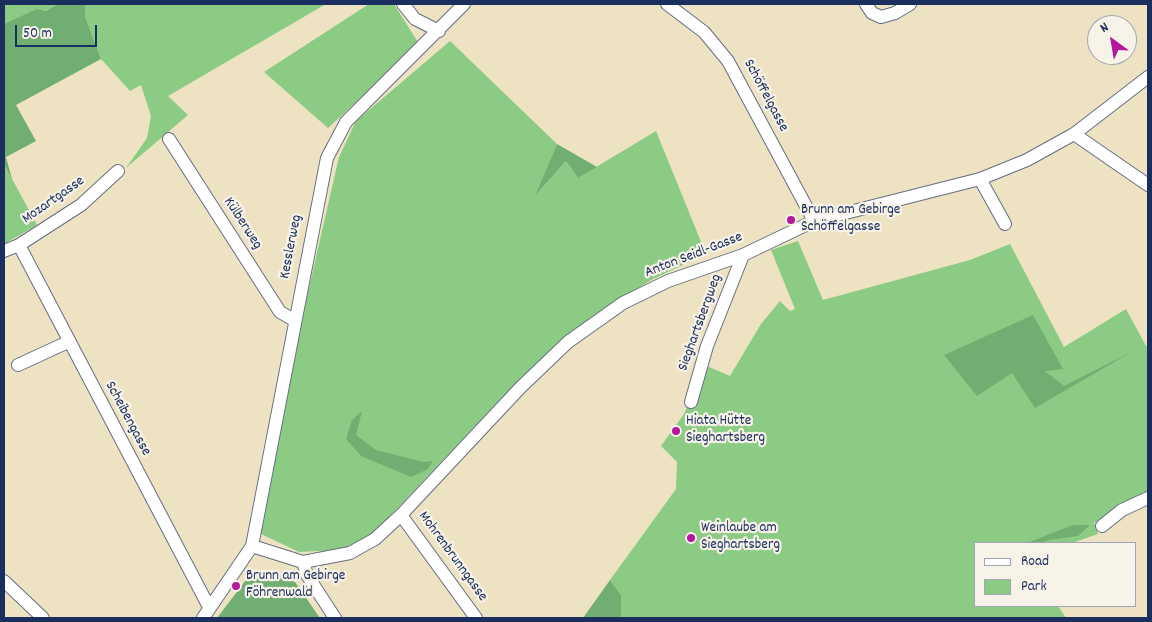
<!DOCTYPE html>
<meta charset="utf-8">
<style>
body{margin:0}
#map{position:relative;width:1152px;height:622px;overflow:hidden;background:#ede3c3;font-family:Dekko,sans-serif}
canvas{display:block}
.frame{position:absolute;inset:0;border:5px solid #1b2f5e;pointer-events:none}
.legend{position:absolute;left:974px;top:542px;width:162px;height:65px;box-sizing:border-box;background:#f7f3e8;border:1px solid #9fa5b1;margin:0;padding:6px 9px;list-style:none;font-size:15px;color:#1b2f5e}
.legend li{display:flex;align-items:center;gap:10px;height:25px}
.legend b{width:25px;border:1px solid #9fa5b1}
.north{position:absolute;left:1087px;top:15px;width:50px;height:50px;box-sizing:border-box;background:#f7f3e8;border:1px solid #9fa5b1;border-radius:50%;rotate:328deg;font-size:14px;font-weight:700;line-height:20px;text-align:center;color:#1b2f5e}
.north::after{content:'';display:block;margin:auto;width:18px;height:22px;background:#b5179e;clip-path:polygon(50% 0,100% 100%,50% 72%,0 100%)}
.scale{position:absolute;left:15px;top:25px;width:82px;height:22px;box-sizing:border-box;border:2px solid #1b2f5e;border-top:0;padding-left:6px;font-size:15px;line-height:18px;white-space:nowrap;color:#1b2f5e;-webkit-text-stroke:4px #f7f3e8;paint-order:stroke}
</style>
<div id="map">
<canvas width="1152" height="622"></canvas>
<div class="frame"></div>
<ul class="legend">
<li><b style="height:6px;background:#fff"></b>Road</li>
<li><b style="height:14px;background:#8bcb83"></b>Park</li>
</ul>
<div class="north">N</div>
<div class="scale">50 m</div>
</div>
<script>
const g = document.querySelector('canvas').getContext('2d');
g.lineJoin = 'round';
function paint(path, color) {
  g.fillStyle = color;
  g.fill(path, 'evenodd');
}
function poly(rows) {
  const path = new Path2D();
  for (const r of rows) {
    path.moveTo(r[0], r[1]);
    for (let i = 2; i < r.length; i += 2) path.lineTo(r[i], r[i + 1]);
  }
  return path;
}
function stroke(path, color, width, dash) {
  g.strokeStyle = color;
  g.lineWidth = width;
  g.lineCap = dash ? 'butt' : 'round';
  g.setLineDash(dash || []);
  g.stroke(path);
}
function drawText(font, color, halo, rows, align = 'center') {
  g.font = font + ' Dekko,sans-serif';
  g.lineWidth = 4.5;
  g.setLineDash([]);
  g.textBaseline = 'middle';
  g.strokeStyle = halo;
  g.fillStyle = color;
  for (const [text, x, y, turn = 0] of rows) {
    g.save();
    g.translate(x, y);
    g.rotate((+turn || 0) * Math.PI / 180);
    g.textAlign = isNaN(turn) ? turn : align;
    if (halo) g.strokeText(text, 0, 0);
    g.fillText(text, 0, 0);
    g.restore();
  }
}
const green = poly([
 [4,4,58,4,44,11,4,24],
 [85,4,326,4,168,96,188,115,126,168,147,138,151,116,141,85,130,91,101,59,85,16],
 [369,4,394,4,419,44,328,128,264,72],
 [450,41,557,144,536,195,566,161,578,178,656,131,706,254,653,279,615,302,557,343,507,392,373,534,340,550,299,552,259,533,302,318,339,157,356,121],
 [4,164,37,225,4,244],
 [798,241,823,300,970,260,1010,244,1064,347,1126,309,1146,346,1148,346,1148,496,1094,523,1098,534,1072,543,976,543,976,606,1058,606,1066,618,621,618,621,595,610,580,676,489,677,462,661,446,684,414,707,366,730,376,761,324,780,301,790,311,795,309,771,250]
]);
const forest = poly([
 [58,4,85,4,85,16,101,59,16,105,36,141,6,157,12,179,4,164,4,24,37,9,45,11],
 [557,144,597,167,578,178,566,161,535,196],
 [1033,315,1063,369,1045,371,1064,386,1133,351,1035,408,1012,373,977,396,944,355],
 [362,411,356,435,376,450,423,462,433,461,428,469,411,477,361,456,346,439,352,420],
 [1073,525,1090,525,1078,536,1048,540,1042,543,1027,543],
 [274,572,295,582,320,618,217,618,249,576],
 [610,580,621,595,621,618,583,618]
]);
const minor = poly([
 [403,4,415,19,439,31],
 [667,4,704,32,728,61,814,221],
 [866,4,872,13,881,17,895,13,910,4],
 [1074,134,1148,185],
 [169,139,280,312,294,320],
 [980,179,1005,224],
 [19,245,209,607],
 [4,251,19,245,81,205,118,171],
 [18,365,68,342],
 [691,402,707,346,743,255],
 [401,515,476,618],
 [1102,526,1122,510,1148,498],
 [252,546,303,562,350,553,375,539,401,515,520,388,568,342,623,303,668,281,743,255,814,221,980,179,1027,160,1074,134,1148,77],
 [303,562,307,575,335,618],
 [4,581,43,618],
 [203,618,252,546,327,158,346,122,464,4]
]);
const markers = [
 [791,220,5,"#b5179e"],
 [676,431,5,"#b5179e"],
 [691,538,5,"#b5179e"],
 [236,586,5,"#b5179e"]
];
const streetNames = [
 ["Schöffelgasse",765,96,62],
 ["Mozartgasse",54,201,-35],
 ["Külberweg",242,224,57],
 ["Kesslerweg",292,247,-79],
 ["Anton Seidl-Gasse",694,256,-21],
 ["Sieghartsbergweg",701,323,-70],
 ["Scheibengasse",127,419,62],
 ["Mohrenbrunngasse",452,557,54]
];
const poiNames = [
 ["Brunn am Gebirge",801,211],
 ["Schöffelgasse",801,228],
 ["Hiata Hütte",686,422],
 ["Sieghartsberg",686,439],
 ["Weinlaube am",701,529],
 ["Sieghartsberg",701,546],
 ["Brunn am Gebirge",246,577],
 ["Föhrenwald",246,594]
];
paint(green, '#8bcb83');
paint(forest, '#70af71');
stroke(minor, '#646e81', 14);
stroke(minor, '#fff', 12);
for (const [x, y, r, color] of markers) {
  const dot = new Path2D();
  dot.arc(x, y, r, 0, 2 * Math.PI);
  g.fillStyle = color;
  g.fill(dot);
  stroke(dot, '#f7f3e8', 2);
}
drawText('15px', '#1b2f5e', '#f7f3e8', streetNames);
drawText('15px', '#1b2f5e', '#f7f3e8', poiNames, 'left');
</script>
